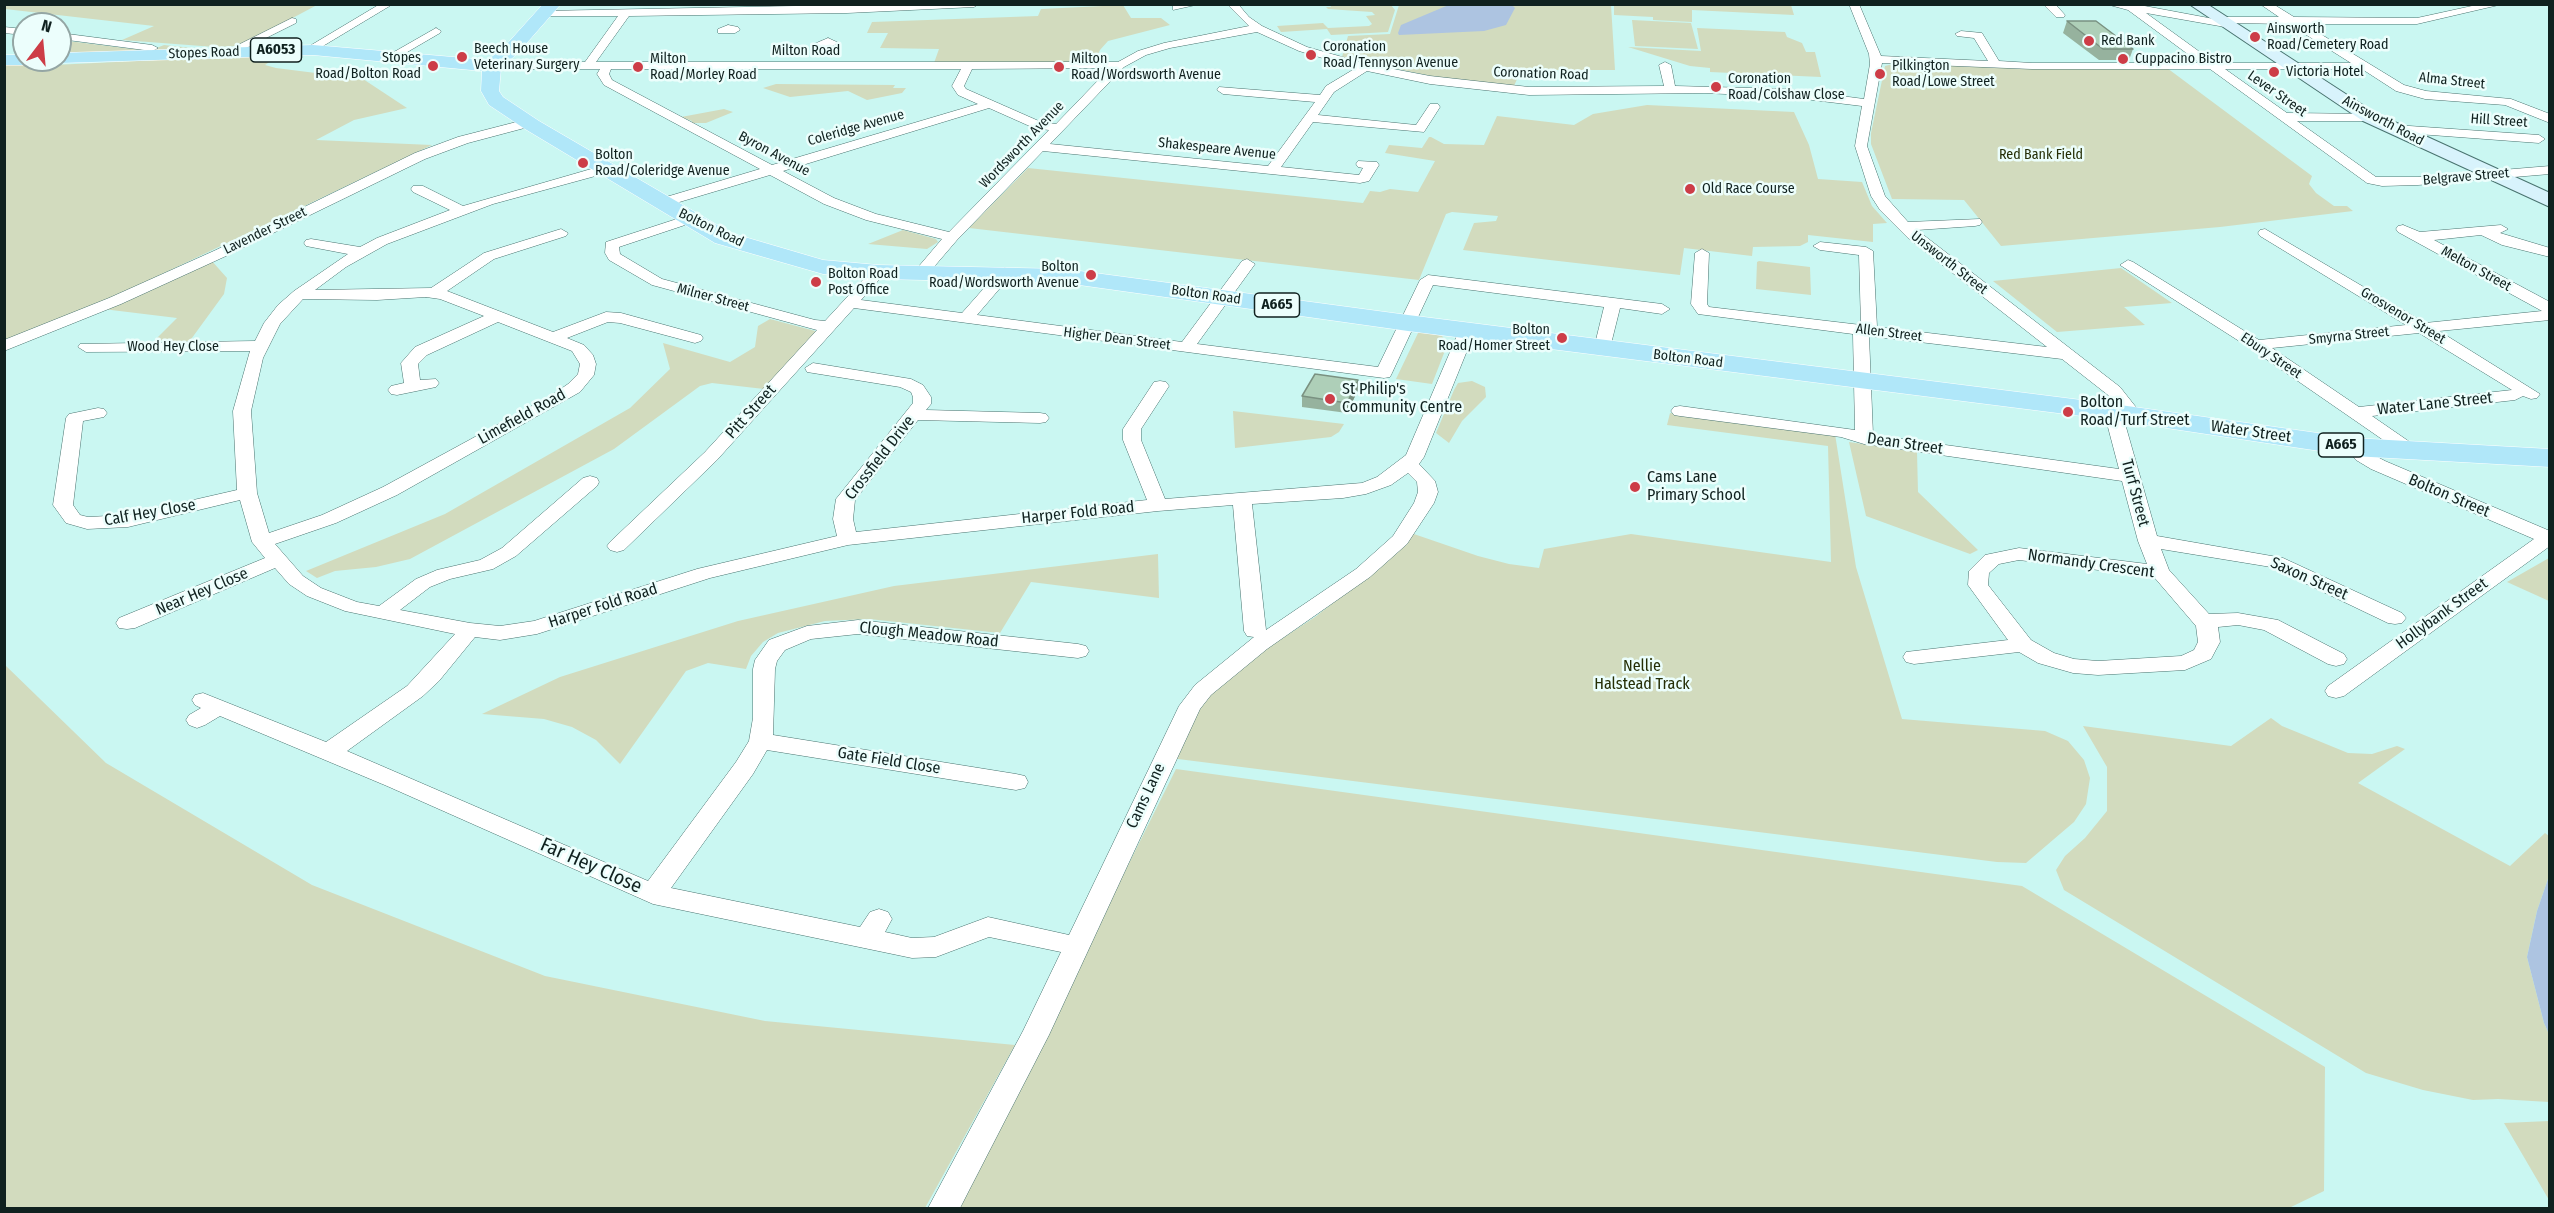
<!DOCTYPE html>
<style>
body{margin:0}
#map{position:relative;width:2554px;height:1213px;overflow:hidden;background:#caf7f2;font-family:"Fira Sans Condensed",sans-serif}
canvas{display:block}
.frame{position:absolute;inset:0;border:6px solid #10211f;pointer-events:none}
.north{position:absolute;left:12px;top:12px;width:60px;height:60px;box-sizing:border-box;background:#ecfefc;border:2px solid #94a6a4;border-radius:50%;rotate:16deg;font-size:16px;font-weight:700;line-height:24px;text-align:center;color:#10211f}
.north::after{content:'';display:block;margin:auto;width:21px;height:27px;background:#cd3d47;clip-path:polygon(50% 0,100% 100%,50% 72%,0 100%)}
</style>
<div id="map">
<canvas width="2554" height="1213"></canvas>
<div class="frame"></div>
<div class="north">N</div>
</div>
<script>
const g = document.querySelector('canvas').getContext('2d');
g.lineJoin = 'round';
function paint(path, color) {
  g.fillStyle = color;
  g.fill(path, 'evenodd');
}
function poly(rows) {
  const path = new Path2D();
  for (const r of rows) {
    path.moveTo(r[0], r[1]);
    for (let i = 2; i < r.length; i += 2) path.lineTo(r[i], r[i + 1]);
  }
  return path;
}
function stroke(path, color, width, dash) {
  g.strokeStyle = color;
  g.lineWidth = width;
  g.lineCap = dash ? 'butt' : 'round';
  g.setLineDash(dash || []);
  g.stroke(path);
}
function drawText(font, color, halo, rows, align = 'center') {
  g.font = font + ' "Fira Sans Condensed",sans-serif';
  g.lineWidth = 5;
  g.setLineDash([]);
  g.textBaseline = 'middle';
  g.strokeStyle = halo;
  g.fillStyle = color;
  for (const [text, x, y, turn = 0] of rows) {
    g.save();
    g.translate(x, y);
    g.rotate((+turn || 0) * Math.PI / 180);
    g.textAlign = isNaN(turn) ? turn : align;
    if (halo) g.strokeText(text, 0, 0);
    g.fillText(text, 0, 0);
    g.restore();
  }
}
const green = poly([
 [5,4,317,5,240,46,215,47,122,40,154,26,5,9],
 [1123,5,1131,18,1161,18,1170,25,1108,41,1100,50,1094,62,934,63,939,49,880,48,888,33,867,33,872,22,1038,16,1041,9],
 [1330,5,1391,5,1395,10,1388,32,1331,35,1327,29,1281,32,1277,26,1323,23,1328,28,1369,26,1372,24,1366,16,1375,15,1372,12,1328,9,1326,7,1331,7],
 [1399,5,1611,5,1615,70,1521,70,1514,86,1435,77,1342,57,1348,36,1390,34],
 [1614,5,1791,5,1794,15,1692,10,1692,22,1653,20,1653,17,1614,15],
 [1632,20,1691,23,1698,49,1635,46],
 [1697,28,1785,32,1787,37,1802,43,1806,52,1815,52,1821,77,1710,72,1710,68,1690,66,1628,47,1701,51],
 [60,40,149,51,164,45,192,48,187,50,149,51,60,55],
 [281,54,265,65,276,68,363,79,407,108,354,120,316,140,432,145,114,297,5,340,5,65,54,63,54,65],
 [1897,63,2032,69,2167,68,2312,176,2309,184,2316,193,2334,206,2347,206,2353,211,2220,227,2001,246,1964,200,1892,199,1871,144,1871,133,1885,66],
 [776,84,895,85,893,88,906,88,902,93,867,100,848,91,790,97,763,88],
 [1647,105,1794,112,1809,145,1818,179,1862,182,1872,206,1887,223,1873,224,1873,242,1808,235,1808,242,1800,246,1753,247,1752,256,1684,248,1680,275,1463,250,1474,223,1496,221,1498,216,1452,212,1446,214,1419,280,969,228,1028,168,1363,203,1370,191,1380,192,1390,189,1418,192,1435,161,1385,153,1389,145,1422,148,1429,137,1431,137,1444,144,1484,145,1497,116,1574,125,1593,114],
 [724,109,733,112,706,123,691,123,692,121,681,117],
 [903,230,936,239,938,242,927,249,868,244],
 [211,260,227,278,224,294,189,342,155,340,177,318,103,309],
 [1759,261,1810,267,1811,295,1756,289,1757,262],
 [2121,268,2172,303,2124,307,2145,325,2057,332,1993,281],
 [770,319,819,332,764,389,712,383,700,386,614,449,410,559,376,567,335,571,317,578,306,571,445,514,630,408,670,369,663,343,730,362,755,347,758,326],
 [1419,331,1442,336,1447,342,1446,348,1432,384,1396,379],
 [1472,381,1485,387,1486,397,1462,421,1449,443,1436,433,1454,390,1458,383],
 [1233,411,1344,424,1339,432,1331,437,1235,448],
 [1670,413,1835,434,1856,567,1902,719,2045,731,2068,741,2084,760,2090,778,2086,804,2074,822,2026,863,1997,862,1170,758,1194,706,1246,662,1315,617,1352,588,1411,533,1478,556,1509,564,1539,568,1544,549,1631,534,1831,562,1828,446,1667,425],
 [1849,442,1917,452,1918,492,1978,550,1970,554,1866,516],
 [1158,554,1159,598,1031,582,1000,633,869,619,825,621,778,633,763,642,751,656,746,669,708,663,686,671,620,764,596,740,572,727,544,719,482,714,560,677,738,621,894,586],
 [2549,558,2549,601,2507,582],
 [4,664,106,763,312,885,545,976,765,1021,1015,1045,925,1208,5,1208],
 [2271,718,2282,726,2348,753,2372,754,2397,746,2405,749,2358,783,2510,866,2545,833,2549,836,2549,876,2537,911,2527,957,2544,1023,2549,1034,2549,1102,2498,1099,2473,1100,2423,1090,2366,1073,2064,890,2056,870,2065,856,2085,838,2107,811,2107,767,2083,726,2231,746],
 [1176,769,2022,886,2325,1067,2324,1191,2289,1208,957,1208],
 [2549,1121,2550,1121,2549,1200,2504,1123]
]);
const water = poly([
 [1451,4,1512,5,1515,8,1506,25,1484,31,1399,35,1398,33,1401,25],
 [2549,876,2549,1034,2544,1023,2527,957,2537,911]
]);
const street = poly([
 [380,4,393,4,313,52,305,52,303,50,380,4],
 [896,4,979,4,974,7,847,13,629,16,596,62,1118,62,1138,51,1164,43,1249,26,1227,4,1238,4,1249,17,1262,26,1307,47,1367,64,1430,76,1529,87,1664,86,1659,65,1665,62,1671,65,1675,86,1788,89,1864,99,1870,64,1869,54,1849,4,1859,4,1881,56,1988,61,1974,38,1957,36,1955,34,1961,31,1982,33,1999,61,2032,63,2200,63,2128,10,2106,4,2134,4,2214,19,2219,17,2279,17,2260,4,2273,4,2294,17,2417,18,2481,4,2503,4,2417,24,2304,24,2404,85,2426,91,2511,99,2550,114,2550,123,2505,105,2425,99,2396,91,2362,69,2225,69,2287,113,2373,114,2375,117,2373,120,2369,121,2297,121,2376,177,2418,177,2550,166,2550,174,2418,185,2382,186,2367,183,2210,69,2032,69,1882,63,1867,146,1885,196,1908,222,1980,219,1982,222,1980,225,1975,226,1917,230,2120,387,2139,411,2142,415,2139,419,2133,420,2127,419,2122,413,2157,536,2283,558,2402,613,2406,618,2402,623,2395,624,2388,623,2271,567,2161,549,2169,570,2209,614,2238,613,2278,620,2344,654,2347,659,2344,664,2336,666,2328,664,2264,630,2238,625,2218,627,2220,642,2211,659,2185,670,2098,675,2073,673,2038,663,2019,652,1914,664,1906,662,1903,657,1906,652,2008,640,1968,585,1969,571,1985,555,2019,548,2147,564,2138,541,2122,481,1864,444,1841,437,1680,416,1674,415,1671,411,1674,407,1680,406,1855,430,1853,334,1698,314,1691,304,1695,253,1702,249,1709,253,1707,304,1709,307,1861,325,1859,255,1820,250,1813,246,1820,242,1866,247,1873,251,1877,327,2047,347,1908,238,1880,210,1871,196,1855,146,1862,106,1788,97,1705,93,1529,95,1430,84,1367,71,1334,92,1318,115,1416,125,1430,104,1438,104,1440,107,1424,132,1313,122,1281,167,1359,175,1363,168,1358,167,1356,164,1358,161,1377,162,1379,165,1369,181,1360,183,1043,151,957,240,927,275,922,277,914,272,942,239,866,220,824,204,770,175,666,206,656,206,654,203,656,200,760,169,604,85,597,74,600,69,492,69,486,66,492,63,585,62,618,16,539,16,538,14,543,11,896,4],
 [2146,13,2225,27,2230,23,2289,24,2351,63,2215,63,2146,13],
 [1257,32,1299,51,1356,68,1326,86,1320,95,1219,87,1217,90,1223,94,1315,102,1268,166,1050,144,1124,67,1146,55,1170,48,1257,32],
 [1110,68,1056,124,1041,122,966,89,964,86,972,69,1110,68],
 [611,69,961,69,952,86,958,95,978,104,772,165,612,80,609,74,611,69],
 [989,108,1034,128,1049,130,949,232,876,214,834,198,783,171,989,108],
 [1869,336,2062,359,2108,395,2118,408,2107,408,2104,412,2119,469,1873,435,1869,336],
 [2019,560,2154,577,2196,626,2198,642,2194,650,2181,656,2098,661,2074,659,2054,653,2031,640,1988,585,1989,573,1999,564,2019,560],
 [1178,4,1200,4,1173,10,1173,6,1178,4],
 [2043,4,2055,4,2065,15,2064,17,2056,17,2043,4],
 [292,18,296,19,296,23,236,53,232,54,226,51,292,18],
 [728,25,738,27,740,30,735,33,718,33,718,29,728,25],
 [4,27,24,29,24,35,4,33,4,27],
 [436,28,441,31,440,33,397,58,393,59,387,56,436,28],
 [60,33,152,45,158,48,152,51,60,39,60,33],
 [828,38,839,43,825,49,814,44,828,38],
 [528,119,532,120,534,123,532,126,468,143,425,159,226,256,121,304,4,351,4,340,109,298,216,250,415,153,458,137,528,119],
 [2395,125,2539,135,2545,139,2539,143,2391,132,2389,129,2395,125],
 [605,165,612,169,610,172,493,204,387,244,346,267,315,290,431,288,484,253,561,229,568,233,566,236,494,259,447,291,553,332,606,312,621,313,701,335,703,338,701,341,695,343,620,323,608,322,567,338,584,345,593,355,596,364,594,375,580,392,397,495,336,523,275,544,303,576,321,588,357,602,379,606,416,579,437,570,480,560,502,548,583,478,590,476,597,478,599,482,597,486,516,556,493,569,450,579,430,587,400,610,470,623,500,626,534,621,697,569,837,536,833,519,836,499,913,403,913,397,911,392,900,387,807,372,805,368,813,363,911,379,923,385,931,397,931,404,926,410,1040,413,1046,414,1049,418,1046,422,1040,423,918,420,855,500,853,519,856,532,1147,500,1123,440,1123,429,1154,382,1160,381,1166,382,1169,386,1141,429,1141,440,1165,499,1362,483,1377,477,1406,455,1459,331,1467,326,1475,331,1424,457,1419,464,1435,481,1438,492,1434,503,1407,544,1370,577,1267,649,1211,695,1200,709,1049,1035,960,1208,928,1208,1023,1031,1061,952,989,937,936,957,912,958,653,904,387,786,220,716,205,725,197,728,189,725,186,720,189,715,201,708,195,705,192,700,195,695,203,693,326,742,407,686,455,634,345,611,307,596,289,584,275,568,135,628,127,629,119,628,116,623,119,618,265,558,252,542,240,500,128,527,87,529,66,523,53,505,66,418,69,414,98,408,104,409,107,413,104,417,83,421,73,505,80,515,88,517,128,515,237,490,233,411,250,351,86,352,78,347,80,344,255,341,264,323,278,305,294,291,348,254,306,246,304,243,306,240,311,239,360,247,377,238,450,210,413,192,411,189,413,186,423,186,463,206,605,165],
 [426,297,440,299,484,316,415,347,401,363,404,383,391,386,388,390,391,394,397,395,436,387,439,383,436,379,420,380,418,364,427,355,498,322,572,351,580,364,578,374,568,384,552,395,383,487,322,515,269,533,257,493,251,411,263,358,280,324,303,299,377,300,426,297],
 [1408,473,1417,482,1418,492,1414,503,1393,536,1356,569,1266,630,1252,504,1343,498,1366,494,1391,485,1408,473],
 [1233,505,1244,631,1247,636,1254,637,1195,685,1179,706,1069,935,988,917,934,937,912,938,885,932,892,919,888,912,879,909,870,912,860,927,671,888,753,774,767,750,1016,790,1025,788,1028,782,1025,776,1016,774,773,735,775,669,777,661,785,650,811,639,858,634,1078,658,1086,656,1089,651,1086,646,1078,644,858,620,807,626,769,640,755,660,753,669,753,718,749,741,736,762,648,881,347,751,423,696,439,681,475,637,500,640,537,634,710,578,848,545,1158,511,1233,505],
 [689,215,696,219,694,222,619,247,620,254,662,279,815,320,825,321,873,269,878,267,886,272,861,300,962,313,1000,270,1005,268,1013,273,977,315,1182,342,1242,261,1247,259,1255,264,1197,344,1378,367,1420,280,1428,275,1662,304,1670,309,1662,314,1620,308,1610,348,1602,353,1594,348,1604,307,1433,285,1392,373,1390,377,1384,378,854,308,717,460,624,550,617,552,610,550,607,546,610,542,705,452,817,330,652,285,609,260,605,253,606,242,689,215],
 [2403,225,2420,232,2501,225,2508,229,2500,233,2550,248,2550,257,2502,245,2481,235,2434,240,2550,302,2550,320,2439,331,2540,394,2537,398,2531,399,2523,396,2515,400,2372,416,2417,447,2420,451,2417,455,2411,456,2405,455,2250,348,2120,265,2128,260,2133,262,2259,340,2406,325,2260,236,2258,233,2260,230,2265,229,2425,323,2542,311,2398,232,2396,229,2398,226,2403,225],
 [2419,333,2512,390,2359,407,2272,348,2419,333],
 [2353,442,2359,443,2368,452,2385,461,2550,531,2550,546,2344,696,2336,698,2328,696,2325,691,2328,686,2534,539,2371,469,2356,460,2344,447,2347,443,2353,442]
]);
const secondary = poly([
 [2189,4,2207,4,2375,113,2550,193,2550,207,2363,121,2189,4]
]);
const primary = poly([
 [543,4,561,4,518,53,501,68,499,91,503,97,539,121,731,233,823,260,878,265,1065,269,1408,315,2113,404,2353,438,2550,449,2550,467,2353,456,2113,420,1408,331,1065,283,878,279,823,274,715,243,525,129,489,105,481,91,482,71,313,55,60,63,52,60,60,60,60,53,313,45,488,60,506,45,543,4],
 [4,55,24,55,24,60,33,60,30,64,24,65,4,65,4,55]
]);
const wall = poly([
 [2067,21,2133,49,2129,60,2099,60,2063,33],
 [1358,390,1347,413,1302,407,1302,396]
]);
const shadedWall = poly([
 [1358,380,1358,390,1347,413,1347,403]
]);
const building = poly([
 [2067,21,2096,21,2133,49,2103,49,2067,21],
 [1315,374,1358,380,1347,403,1302,396,1315,374]
]);
const markers = [
 [2255,37,6,"#cd3d47"],
 [2089,41,6,"#cd3d47"],
 [1311,55,6,"#cd3d47"],
 [462,57,6,"#cd3d47"],
 [2123,59,6,"#cd3d47"],
 [433,66,6,"#cd3d47"],
 [638,67,6,"#cd3d47"],
 [1059,67,6,"#cd3d47"],
 [2274,72,6,"#cd3d47"],
 [1880,74,6,"#cd3d47"],
 [1716,87,6,"#cd3d47"],
 [583,163,6,"#cd3d47"],
 [1690,189,6,"#cd3d47"],
 [1091,275,6,"#cd3d47"],
 [816,282,6,"#cd3d47"],
 [1562,338,6,"#cd3d47"],
 [1330,399,6,"#cd3d47"],
 [2068,412,6,"#cd3d47"],
 [1635,487,6,"#cd3d47"]
];
const farPoinames = [
 ["Ainsworth",2267,29],
 ["Road/Cemetery Road",2267,45],
 ["Red Bank",2101,41],
 ["Coronation",1323,47],
 ["Road/Tennyson Avenue",1323,63],
 ["Beech House",474,49],
 ["Veterinary Surgery",474,65],
 ["Stopes",421,58,"right"],
 ["Road/Bolton Road",421,74,"right"],
 ["Milton",650,59],
 ["Road/Morley Road",650,75],
 ["Milton",1071,59],
 ["Road/Wordsworth Avenue",1071,75],
 ["Cuppacino Bistro",2135,59],
 ["Pilkington",1892,66],
 ["Road/Lowe Street",1892,82],
 ["Victoria Hotel",2286,72],
 ["Coronation",1728,79],
 ["Road/Colshaw Close",1728,95],
 ["Bolton",595,155],
 ["Road/Coleridge Avenue",595,171],
 ["Old Race Course",1702,189],
 ["Bolton",1079,267,"right"],
 ["Road/Wordsworth Avenue",1079,283,"right"],
 ["Bolton Road",828,274],
 ["Post Office",828,290],
 ["Bolton",1550,330,"right"],
 ["Road/Homer Street",1550,346,"right"]
];
const farStreetnames = [
 ["Milton Road",806,51],
 ["Stopes Road",204,53,-2],
 ["Coronation Road",1541,74,2],
 ["Alma Street",2452,81,6],
 ["Lever Street",2277,94,35],
 ["Ainsworth Road",2383,121,28],
 ["Hill Street",2499,121,4],
 ["Coleridge Avenue",856,128,-16],
 ["Wordsworth Avenue",1022,145,-46],
 ["Shakespeare Avenue",1217,149,6],
 ["Byron Avenue",774,154,28],
 ["Belgrave Street",2466,177,-5],
 ["Bolton Road",711,228,26],
 ["Lavender Street",265,231,-26],
 ["Unsworth Street",1949,263,38],
 ["Melton Street",2476,269,29],
 ["Bolton Road",1206,295,8],
 ["Milner Street",713,298,15],
 ["Grosvenor Street",2403,316,31],
 ["Allen Street",1889,333,7],
 ["Smyrna Street",2349,336,-6],
 ["Higher Dean Street",1117,339,7],
 ["Wood Hey Close",173,347],
 ["Ebury Street",2271,356,34],
 ["Bolton Road",1688,359,7]
];
const farParknames = [
 ["Red Bank Field",2041,155]
];
const shields = [
 [276,50,51],
 [1277,305,45],
 [2341,445,45]
];
const shieldNames = [
 ["A6053",276,50],
 ["A665",1277,305],
 ["A665",2341,445]
];
const poiNames = [
 ["St Philip's",1342,390],
 ["Community Centre",1342,408],
 ["Bolton",2080,403],
 ["Road/Turf Street",2080,421],
 ["Cams Lane",1647,478],
 ["Primary School",1647,496]
];
const streetNames = [
 ["Water Lane Street",2435,404,-6],
 ["Pitt Street",751,412,-48],
 ["Limefield Road",522,417,-29],
 ["Water Street",2251,432,8],
 ["Dean Street",1905,444,8],
 ["Crossfield Drive",880,458,-52],
 ["Turf Street",2135,493,75],
 ["Bolton Street",2449,496,23],
 ["Calf Hey Close",150,513,-10],
 ["Harper Fold Road",1078,513,-6],
 ["Normandy Crescent",2091,564,8],
 ["Saxon Street",2309,579,24],
 ["Near Hey Close",202,592,-23],
 ["Harper Fold Road",603,606,-18],
 ["Hollybank Street",2442,614,-36],
 ["Clough Meadow Road",929,635,6],
 ["Gate Field Close",889,761,9],
 ["Cams Lane",1146,796,-65]
];
const parkNames = [
 ["Nellie",1642,667],
 ["Halstead Track",1642,685]
];
const nearStreetnames = [
 ["Far Hey Close",591,866,24]
];
paint(green, '#d2dbbe');
paint(water, '#adc4e1');
stroke(street, '#49736f', 1);
stroke(secondary, '#49736f', 2);
stroke(primary, '#fff', 1);
paint(street, '#fff');
paint(secondary, '#d8f3fc');
paint(primary, '#b0e7f9');
paint(wall, '#96b29e');
paint(shadedWall, '#7a9181');
paint(building, '#aecfb8');
stroke(building, '#7a9181', 1.5);
for (const [x, y, r, color] of markers) {
  const dot = new Path2D();
  dot.arc(x, y, r, 0, 2 * Math.PI);
  g.fillStyle = color;
  g.fill(dot);
  stroke(dot, '#ecfefc', 2);
}
drawText('14px', '#10211f', '#ecfefc', farPoinames, 'left');
drawText('14px', '#10211f', '#ecfefc', farStreetnames);
drawText('14px', '#252e05', '#ecfefc', farParknames);
for (const [x, y, w] of shields) {
  const box = new Path2D();
  box.roundRect(x - w / 2, y - 12, w, 24, 4.5);
  g.fillStyle = '#ecfefc';
  g.fill(box);
  stroke(box, '#10211f', 1.5);
}
drawText('bold 15px', '#10211f', null, shieldNames);
drawText('16px', '#10211f', '#ecfefc', poiNames, 'left');
drawText('16px', '#10211f', '#ecfefc', streetNames);
drawText('16px', '#252e05', '#ecfefc', parkNames);
drawText('20px', '#10211f', '#ecfefc', nearStreetnames);
</script>
